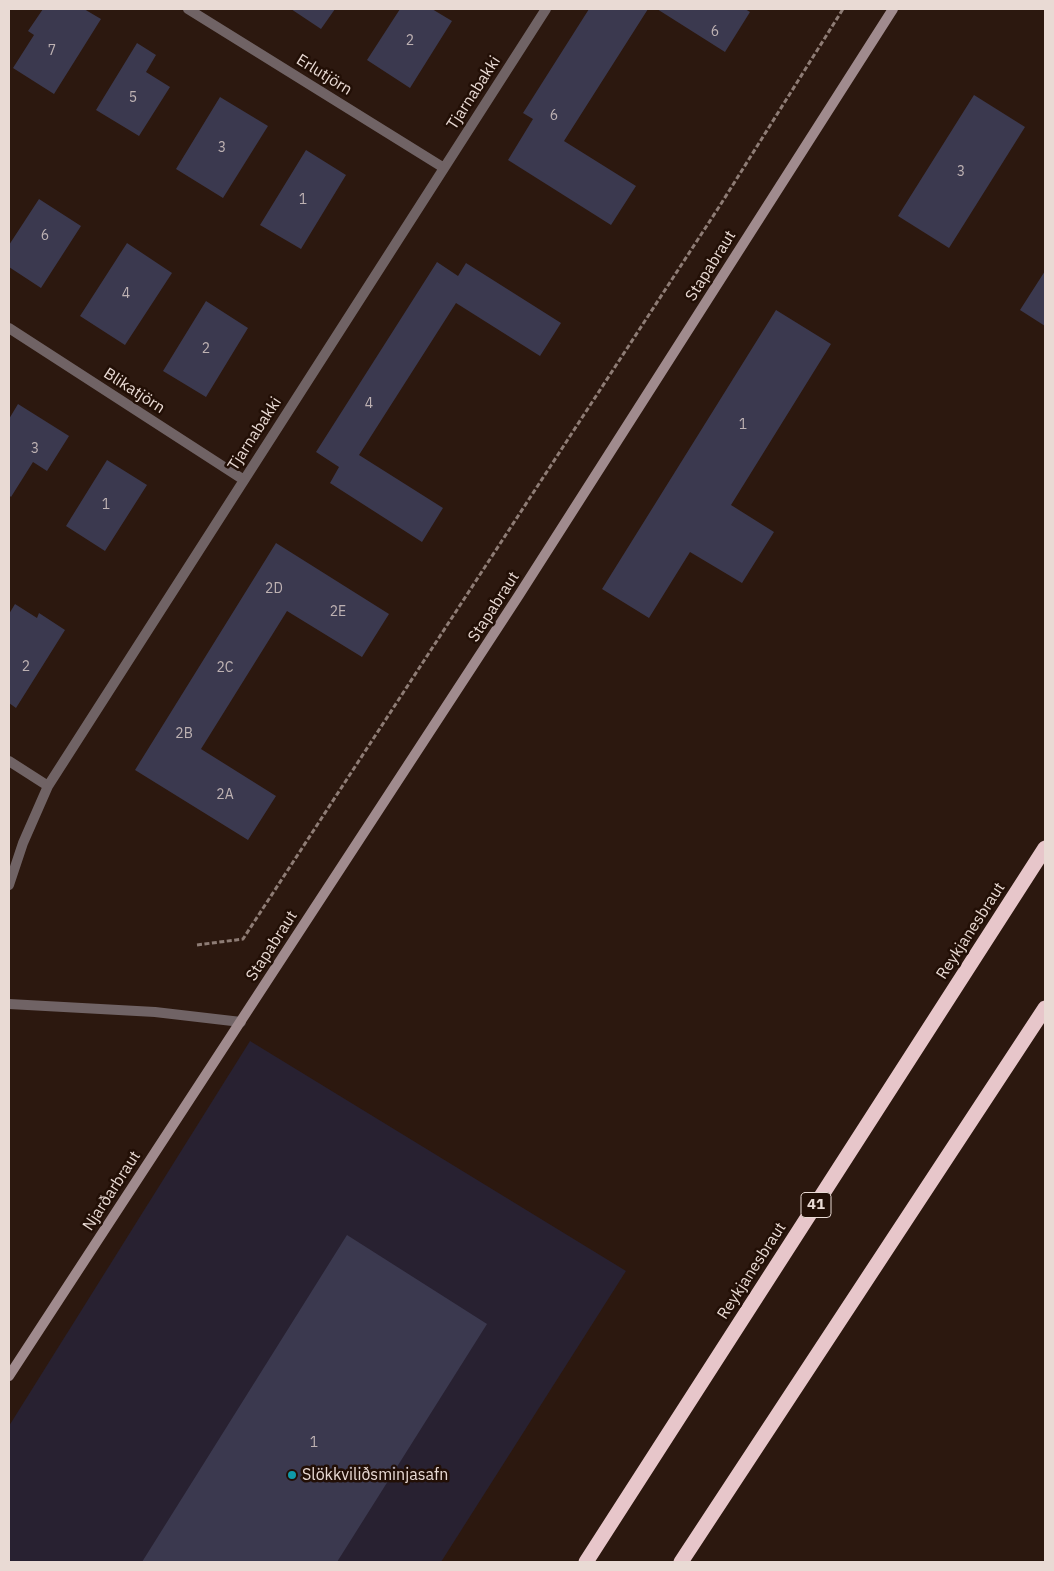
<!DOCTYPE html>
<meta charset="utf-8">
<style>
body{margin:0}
#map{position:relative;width:1054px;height:1571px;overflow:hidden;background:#2c180f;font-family:"IBM Plex Sans",sans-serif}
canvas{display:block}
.frame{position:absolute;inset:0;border:10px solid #e9dad4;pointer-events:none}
</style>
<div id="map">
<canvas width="1054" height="1571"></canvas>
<div class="frame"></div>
</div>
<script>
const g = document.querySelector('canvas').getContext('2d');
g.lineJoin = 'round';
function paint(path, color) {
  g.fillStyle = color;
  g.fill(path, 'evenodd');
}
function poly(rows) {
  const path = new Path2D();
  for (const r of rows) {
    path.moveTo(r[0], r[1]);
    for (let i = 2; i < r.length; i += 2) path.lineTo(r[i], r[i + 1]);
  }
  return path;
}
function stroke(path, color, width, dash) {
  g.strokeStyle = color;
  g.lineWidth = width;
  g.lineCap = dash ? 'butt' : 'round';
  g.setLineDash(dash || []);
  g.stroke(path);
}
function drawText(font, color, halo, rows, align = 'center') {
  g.font = font + ' "IBM Plex Sans",sans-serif';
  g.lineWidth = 5;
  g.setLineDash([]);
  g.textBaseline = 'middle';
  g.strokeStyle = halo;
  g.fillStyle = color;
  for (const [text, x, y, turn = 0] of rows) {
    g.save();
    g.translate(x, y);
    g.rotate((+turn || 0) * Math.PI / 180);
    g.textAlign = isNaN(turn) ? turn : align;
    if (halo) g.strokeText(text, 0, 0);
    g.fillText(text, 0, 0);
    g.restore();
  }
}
const commercial = poly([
 [250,1041,626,1271,441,1562,9,1562,9,1426]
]);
const building = poly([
 [43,9,84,9,101,19,54,94,13,68,34,35,28,31],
 [291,9,335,9,321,29],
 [400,9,432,9,452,21,410,88,367,60],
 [589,9,648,9,564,141,636,186,611,225,508,160,533,119,523,113],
 [657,9,745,9,750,12,725,52],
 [137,43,156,55,146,72,170,87,139,136,96,110],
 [974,95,1025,127,949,248,898,216],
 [220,97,268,126,223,198,176,169],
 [306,150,346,175,301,249,260,225],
 [39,199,81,226,41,288,9,267,9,245],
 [127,243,172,273,125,345,80,316],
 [437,262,458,276,466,263,561,323,540,356,456,303,359,455,443,508,422,542,330,483,339,467,316,452],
 [1045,271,1045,326,1020,310],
 [206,301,248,328,206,397,163,371],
 [776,310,831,344,731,505,774,532,742,583,690,552,649,618,602,589],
 [18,404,69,436,47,471,33,462,11,497,9,495,9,419],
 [107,460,147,485,105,551,66,526],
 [276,543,389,614,362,657,287,611,201,749,276,796,248,840,135,770],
 [15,604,37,618,39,613,65,630,16,708,9,703,9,614],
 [347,1235,487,1324,337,1562,142,1562]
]);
const path = poly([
 [197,945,243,939,719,207,843,9]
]);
const street = poly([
 [188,9,444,168],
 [9,328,244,480],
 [9,761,48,786],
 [9,885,23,843,48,786,546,9],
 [9,1004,155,1012,241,1022]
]);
const secondary = poly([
 [9,1376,519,595,893,9]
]);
const highway = poly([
 [586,1562,1045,848],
 [681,1562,1045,1008]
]);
const markers = [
 [292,1475,5,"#0f9aa8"]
];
const numberNames = [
 ["6",715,32],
 ["2",410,41],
 ["7",52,51],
 ["5",133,98],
 ["6",554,116],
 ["3",222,148],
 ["3",961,172],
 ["1",303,200],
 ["6",45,236],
 ["4",126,294],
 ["2",206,349],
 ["4",369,404],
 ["1",743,425],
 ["3",35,449],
 ["1",106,505],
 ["2D",274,589],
 ["2E",338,612],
 ["2",26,667],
 ["2C",225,668],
 ["2B",184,734],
 ["2A",225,795],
 ["1",314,1443]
];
const shields = [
 [816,1205,30]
];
const shieldNames = [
 ["41",816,1205]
];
const streetNames = [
 ["Erlutjörn",324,75,32],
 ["Tjarnabakki",474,93,-57],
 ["Stapabraut",711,266,-58],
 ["Blikatjörn",134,391,33],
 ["Tjarnabakki",255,434,-57],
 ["Stapabraut",494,607,-57],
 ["Reykjanesbraut",971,931,-57],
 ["Stapabraut",272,946,-57],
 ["Njarðarbraut",112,1191,-57],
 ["Reykjanesbraut",752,1271,-57]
];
const poiNames = [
 ["Slökkviliðsminjasafn",302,1475]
];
paint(commercial, '#282131');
paint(building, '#3b394f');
stroke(path, '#8e7c75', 3, [5, 2.5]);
stroke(street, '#706365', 10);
stroke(secondary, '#a08b8e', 10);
stroke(highway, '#e7c6ca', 15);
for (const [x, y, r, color] of markers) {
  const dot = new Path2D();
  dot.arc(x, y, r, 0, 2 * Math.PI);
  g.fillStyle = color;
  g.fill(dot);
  stroke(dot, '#220f06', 2);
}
drawText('14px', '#beb2b3', null, numberNames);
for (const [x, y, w] of shields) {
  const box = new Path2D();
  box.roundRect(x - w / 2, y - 12.5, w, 25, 4);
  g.fillStyle = '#220f06';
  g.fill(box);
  stroke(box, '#e9dad4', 1);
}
drawText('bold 15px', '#e9dad4', null, shieldNames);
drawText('16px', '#e9dad4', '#220f06', streetNames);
drawText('16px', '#e9dad4', '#220f06', poiNames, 'left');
</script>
